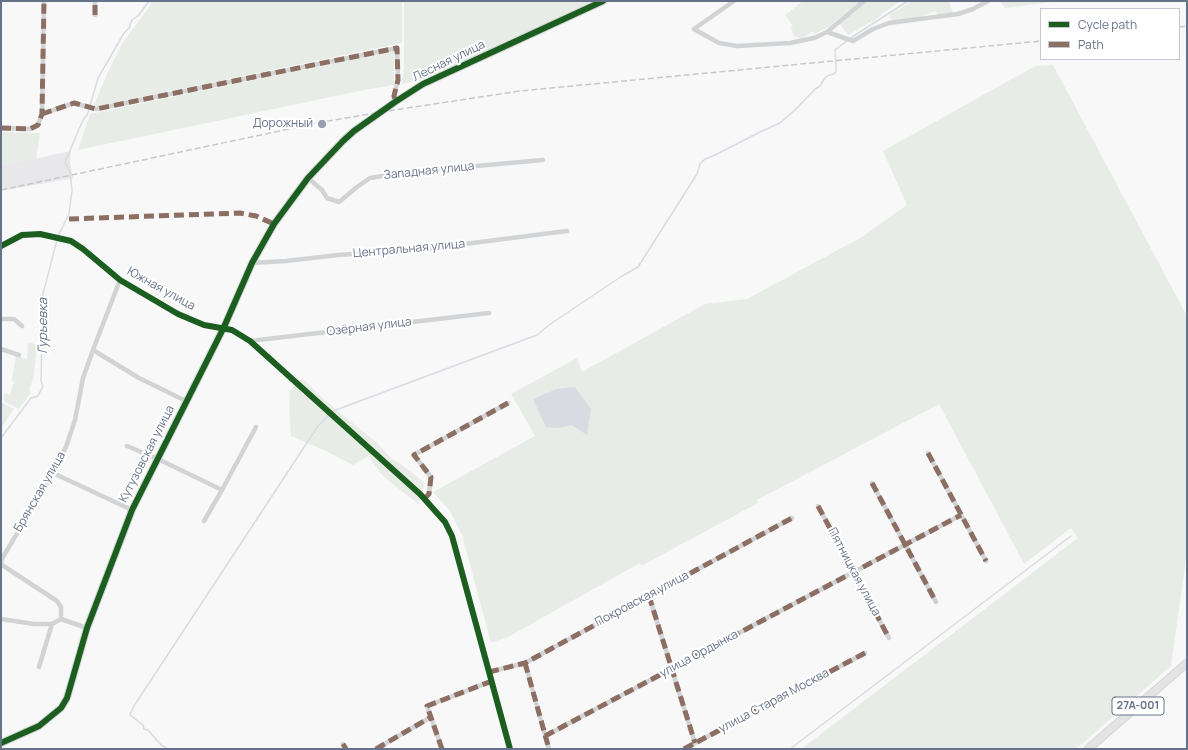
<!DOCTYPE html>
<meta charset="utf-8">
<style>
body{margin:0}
#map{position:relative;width:1188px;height:750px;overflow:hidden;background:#f8f8f8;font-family:Manrope,sans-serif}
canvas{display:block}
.frame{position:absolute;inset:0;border:2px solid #66728a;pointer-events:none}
.legend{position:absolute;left:1040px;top:8px;width:140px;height:52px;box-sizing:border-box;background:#fff;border:1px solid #c2c7d0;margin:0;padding:5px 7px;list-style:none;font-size:12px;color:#66728a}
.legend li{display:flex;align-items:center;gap:8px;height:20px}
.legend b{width:20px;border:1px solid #c2c7d0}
</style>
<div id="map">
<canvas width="1188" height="750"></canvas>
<div class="frame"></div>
<ul class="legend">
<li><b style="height:5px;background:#1b5e20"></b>Cycle path</li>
<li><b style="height:5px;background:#8d6e63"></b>Path</li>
</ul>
</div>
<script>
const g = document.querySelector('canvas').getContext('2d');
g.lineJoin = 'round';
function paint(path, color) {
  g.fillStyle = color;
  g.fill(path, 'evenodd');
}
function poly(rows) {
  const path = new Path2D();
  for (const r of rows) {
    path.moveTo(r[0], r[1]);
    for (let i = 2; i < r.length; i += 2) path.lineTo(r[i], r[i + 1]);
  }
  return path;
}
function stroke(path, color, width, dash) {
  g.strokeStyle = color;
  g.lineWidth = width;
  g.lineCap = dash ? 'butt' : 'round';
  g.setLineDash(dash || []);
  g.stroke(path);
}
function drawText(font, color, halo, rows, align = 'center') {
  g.font = font + ' Manrope,sans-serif';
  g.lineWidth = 4;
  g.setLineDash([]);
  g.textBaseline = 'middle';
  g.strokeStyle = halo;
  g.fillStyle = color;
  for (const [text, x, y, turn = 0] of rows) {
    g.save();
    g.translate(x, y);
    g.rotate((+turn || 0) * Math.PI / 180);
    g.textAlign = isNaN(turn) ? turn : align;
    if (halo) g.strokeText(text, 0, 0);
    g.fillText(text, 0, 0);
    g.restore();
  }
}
const built = poly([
 [71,151,70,161,73,178,1,191,1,166]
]);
const green = poly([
 [152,1,402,1,402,43,93,107,108,72,122,44,149,7],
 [404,1,592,1,559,21,429,79,401,84,404,70],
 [803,1,861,1,827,28,815,34,813,31,801,39,794,36,791,28,793,26,785,15],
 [867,1,901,1,883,13,873,22,872,21,848,35,839,23],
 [912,1,946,1,949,3,953,13,938,15,935,11,918,18,892,21,889,15],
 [1000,1,1051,1,1052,2,1005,8],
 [394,51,394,85,369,89,78,150,90,114],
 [1053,65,1187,316,1187,552,1171,666,1076,749,801,749,1078,538,1071,528,1024,564,939,404,757,500,758,503,641,566,640,563,508,637,491,643,462,535,450,511,433,492,535,436,511,394,577,358,582,372,705,304,747,299,862,237,907,205,883,151,1035,66],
 [1,132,40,133,36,159,1,166],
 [28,343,37,344,34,376,29,390,31,392,19,409,5,402,3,397,5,393,10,395,14,382,12,381,16,355,27,360],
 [302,378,328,403,376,442,391,458,402,465,425,483,418,504,383,476,368,456,353,465,326,451,291,436,289,409,290,391],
 [1,402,14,409,1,428]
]);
const water = poly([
 [575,387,591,409,587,435,572,425,557,428,546,427,533,399,557,389]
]);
const stream = poly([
 [90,106,98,78,124,33,129,28,132,20,138,16,149,1],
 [58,236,69,214,72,190,70,172,65,162,83,120,87,115,89,109],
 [1,438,31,398,38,396,43,386,41,381,43,294,57,240],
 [168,749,161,745,148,730,144,729,143,725,130,715,134,706,318,426,333,411,537,335,549,325,622,276,638,267,697,174,700,164,705,159,713,156,760,132,780,123,797,108,815,89,820,86,825,78,829,75,834,74,836,71,836,65,835,50,852,37,908,1],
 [790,749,1071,536]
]);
const street = poly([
 [734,1,694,29,719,43,737,46,790,43,814,38,827,32,864,1],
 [95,15,95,1],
 [827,32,853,41,873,29,889,23,958,14,973,9,988,1],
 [42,114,74,103,96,109,397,48,398,80,394,96,395,102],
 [1,128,30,129,38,125,42,114,44,1],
 [308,178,322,190,327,198,339,202,357,187,370,178,409,172,543,160],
 [1,246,22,235,40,234,71,241,83,249,120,280,178,314,204,325,232,330,250,341,420,494,445,522,452,536,510,749],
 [252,263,286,261,338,255,425,249,567,231],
 [1,319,14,319,22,326],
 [250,341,489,313],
 [1,349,19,355],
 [93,350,139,378,186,401],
 [127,446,158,459,222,490],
 [928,453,986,561],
 [53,473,132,510],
 [872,483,936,602],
 [424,499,429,494,431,477,414,455,508,403],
 [818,506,889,638],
 [204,521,222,490,256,427],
 [649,596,695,743],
 [1,619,34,624,52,624,61,619,61,607,57,601,2,565,1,562,3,557,53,473,66,447,75,420,83,378,93,350,120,280],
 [61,619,87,628],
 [525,663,549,749],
 [39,667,52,624],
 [489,672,525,663,792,518],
 [545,736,961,515],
 [343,744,346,749],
 [376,749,431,717],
 [442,749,427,706,492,681],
 [684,749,865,653]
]);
const secondary = poly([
 [1,743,39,726,61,708,67,698,87,628,132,510,224,327,252,263,274,224,308,178,343,141,354,131,395,102,423,84,603,1]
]);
const primary = poly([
 [1088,749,1187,663]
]);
const rail = poly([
 [1179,27,1187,26],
 [1,190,322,122,381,112,520,91,1041,41]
]);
const quiet = poly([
 [95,15,95,1],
 [42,114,74,103,96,109,397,48,398,80,394,96,395,102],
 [1,128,30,129,38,125,42,114,44,1],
 [69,219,240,213,256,216,274,224],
 [928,453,986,561],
 [872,483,936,602],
 [424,499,429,494,431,477,414,455,508,403],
 [818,506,889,638],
 [649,596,695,743],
 [525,663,549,749],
 [489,672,525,663,792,518],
 [545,736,961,515],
 [343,744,346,749],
 [376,749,431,717],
 [442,749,427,706,492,681],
 [684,749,865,653]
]);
const cycleway = poly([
 [1,246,22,235,40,234,71,241,83,249,120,280,178,314,204,325,232,330,250,341,420,494,445,522,452,536,510,749],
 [1,743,39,726,61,708,67,698,87,628,132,510,224,327,252,263,274,224,308,178,343,141,354,131,395,102,423,84,603,1]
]);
const markers = [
 [322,124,5,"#99a1b0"]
];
const shields = [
 [1138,706,52]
];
const shieldNames = [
 ["27А-001",1138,706]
];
const streetNames = [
 ["Лесная улица",449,61,-26],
 ["Западная улица",429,171,-6],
 ["Центральная улица",409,249,-5],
 ["Южная улица",161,289,29],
 ["Озёрная улица",369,327,-7],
 ["Кутузовская улица",147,454,-63],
 ["Брянская улица",40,492,-60],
 ["Пятницкая улица",854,572,62],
 ["Покровская улица",642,599,-28],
 ["улица Ордынка",699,654,-28],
 ["улица Старая Москва",774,701,-28]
];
const poiNames = [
 ["Дорожный",313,124]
];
const waterNames = [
 ["Гурьевка",43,326,-90]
];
paint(built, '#e8e8ea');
paint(green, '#e7ece6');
paint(water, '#d8dbe1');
stroke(stream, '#d8dbe1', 1.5);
stroke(secondary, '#d4d6d8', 8);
stroke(primary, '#d4d6d8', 9);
stroke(street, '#d2d3d4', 4.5);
stroke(secondary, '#e4e4e5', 6);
stroke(primary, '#e4e4e5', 7);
stroke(rail, '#c8c8ca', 1.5, [6, 3]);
stroke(quiet, '#8d6e63', 5, [10, 5]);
stroke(cycleway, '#1b5e20', 6);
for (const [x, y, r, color] of markers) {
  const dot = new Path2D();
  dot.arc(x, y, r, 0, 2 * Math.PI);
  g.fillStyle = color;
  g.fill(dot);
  stroke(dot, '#fff', 1.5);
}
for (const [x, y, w] of shields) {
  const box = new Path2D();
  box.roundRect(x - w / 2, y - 9, w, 18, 3);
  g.fillStyle = '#fff';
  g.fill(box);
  stroke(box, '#66728a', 1);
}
drawText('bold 11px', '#66728a', null, shieldNames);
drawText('12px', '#66728a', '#fff', streetNames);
drawText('12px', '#66728a', '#fff', poiNames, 'right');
drawText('italic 13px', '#637385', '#fff', waterNames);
</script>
